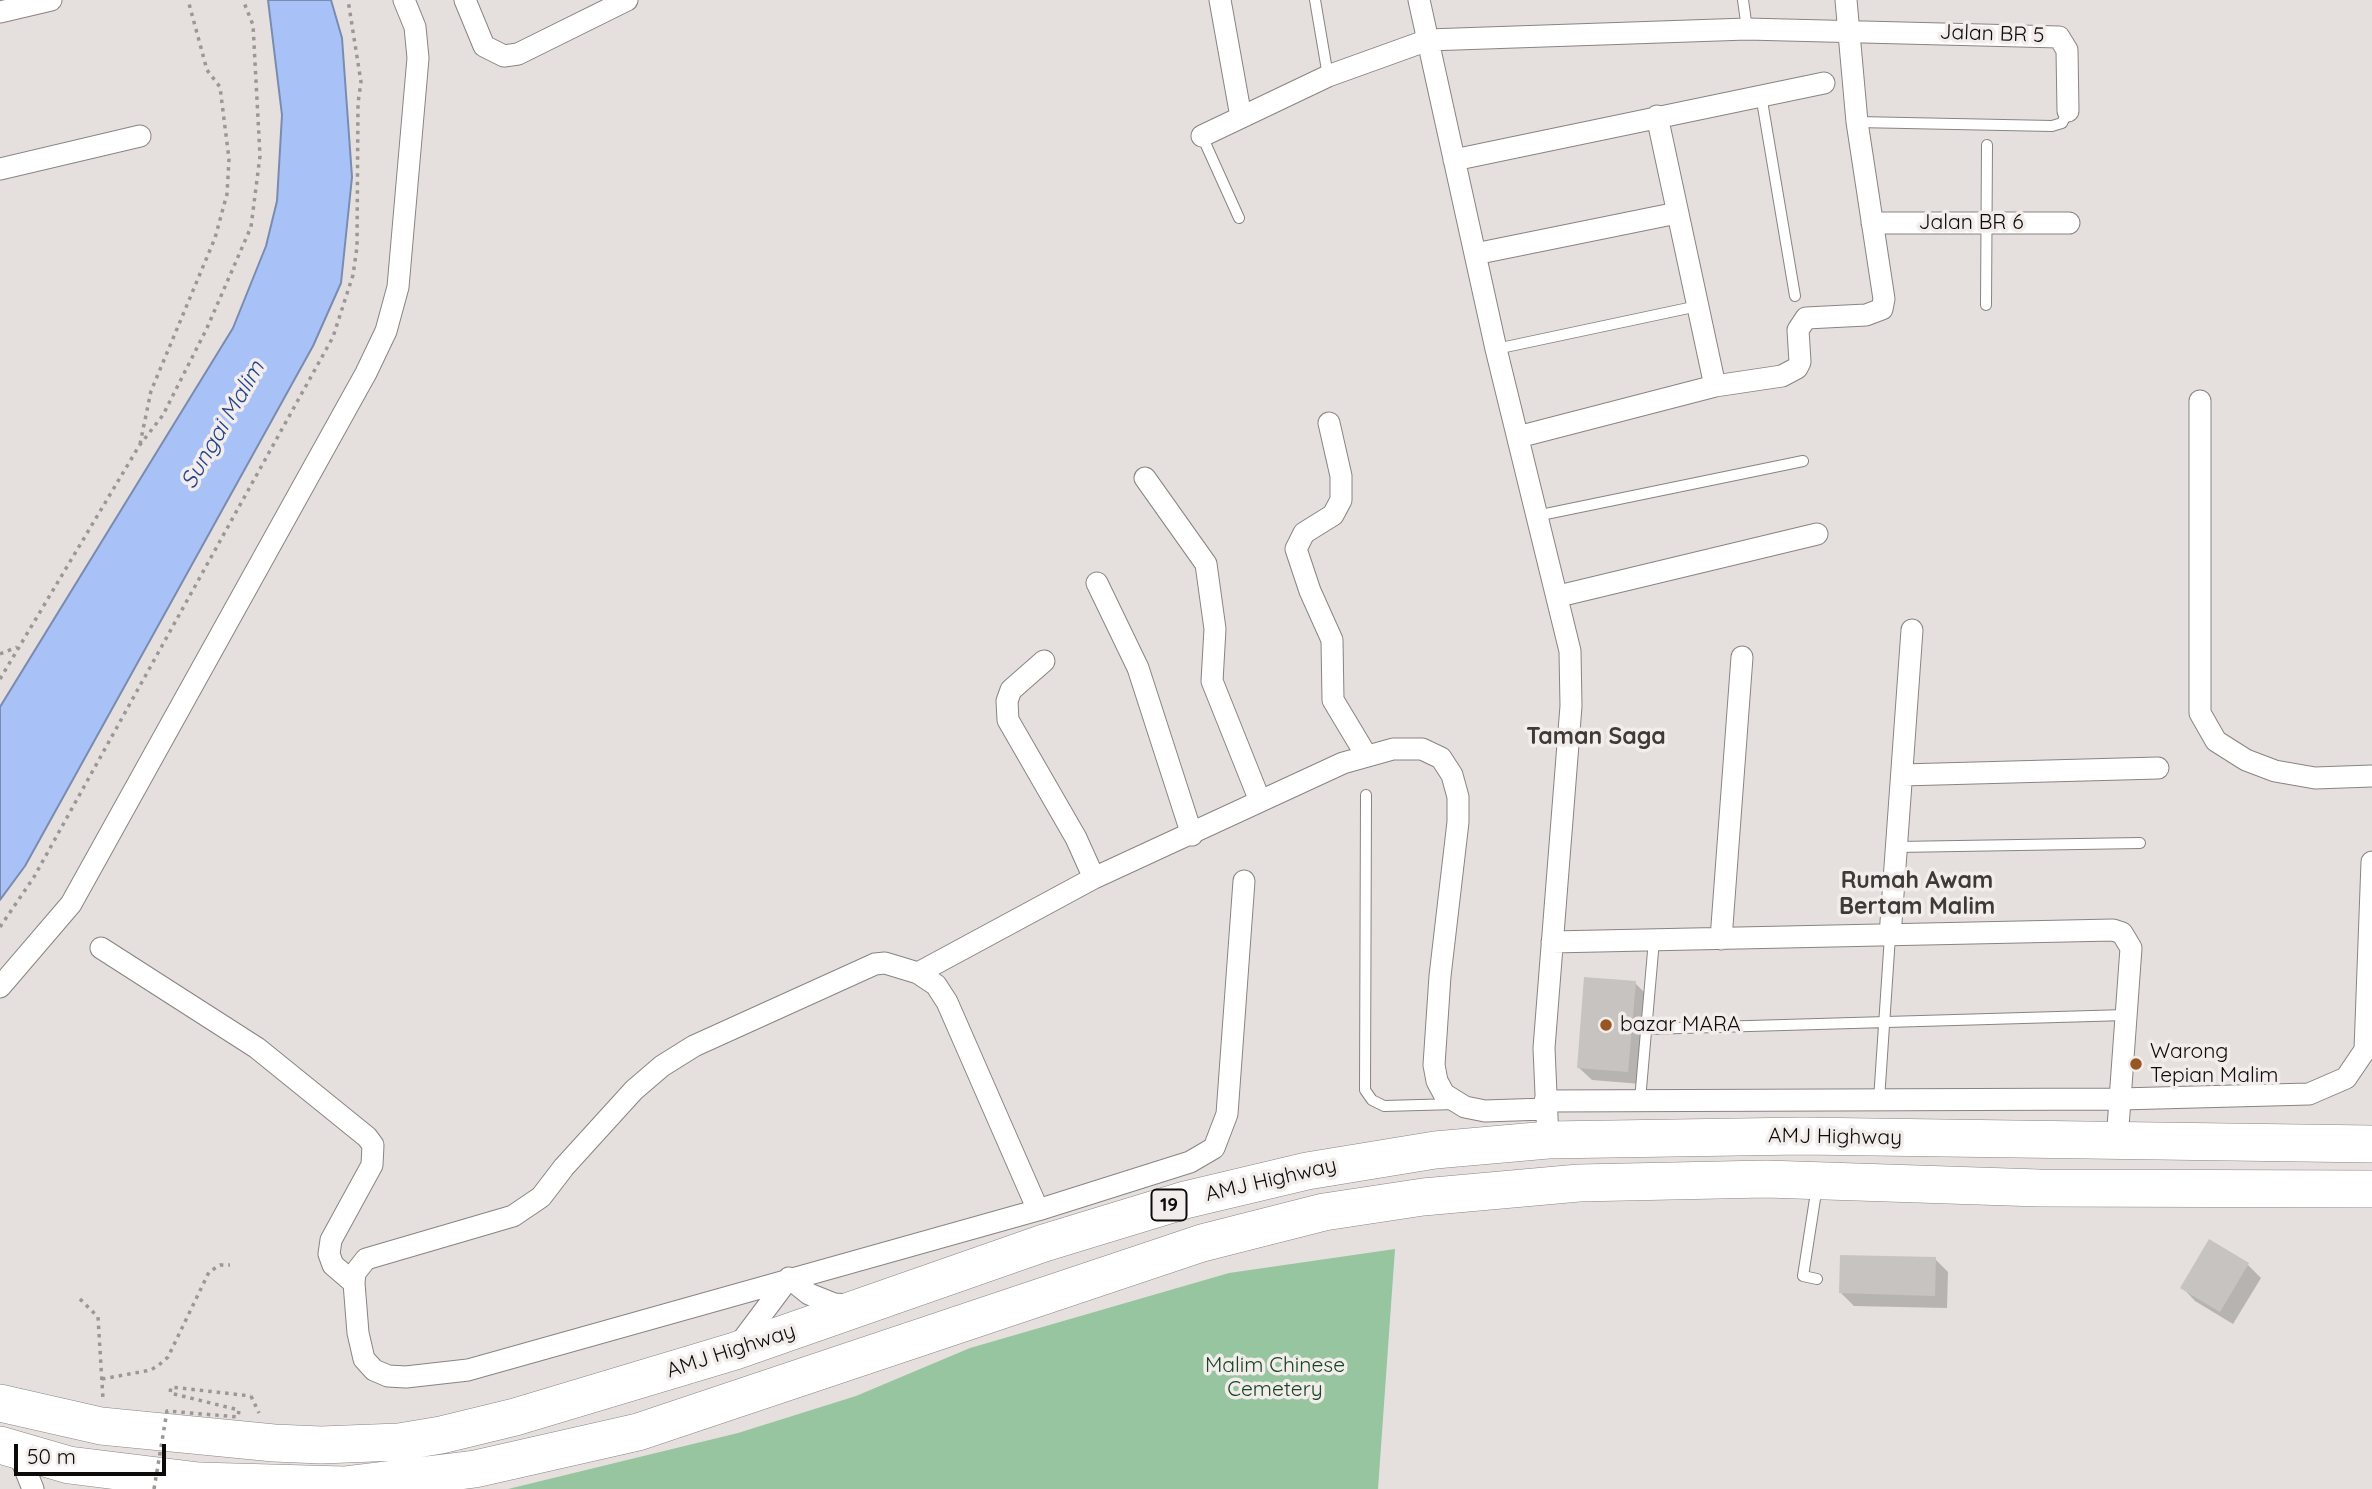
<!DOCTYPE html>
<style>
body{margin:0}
#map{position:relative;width:2372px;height:1489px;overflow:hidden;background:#e5e0dd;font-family:Quicksand,sans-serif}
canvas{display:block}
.scale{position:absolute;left:14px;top:1444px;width:152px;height:32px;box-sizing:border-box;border:4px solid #0d0b0a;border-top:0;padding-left:9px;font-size:21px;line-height:24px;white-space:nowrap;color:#0d0b0a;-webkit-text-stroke:5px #f2edea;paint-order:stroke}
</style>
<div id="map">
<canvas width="2372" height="1489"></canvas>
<div class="scale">50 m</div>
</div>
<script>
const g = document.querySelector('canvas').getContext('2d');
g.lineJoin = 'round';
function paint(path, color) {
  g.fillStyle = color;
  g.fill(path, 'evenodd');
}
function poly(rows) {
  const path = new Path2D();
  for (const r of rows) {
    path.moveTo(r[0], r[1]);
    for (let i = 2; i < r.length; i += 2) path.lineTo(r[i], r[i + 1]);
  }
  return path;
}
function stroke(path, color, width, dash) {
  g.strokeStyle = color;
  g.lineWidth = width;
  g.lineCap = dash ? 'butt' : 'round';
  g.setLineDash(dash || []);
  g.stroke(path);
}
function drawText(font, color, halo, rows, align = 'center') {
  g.font = font + ' Quicksand,sans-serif';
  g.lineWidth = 7;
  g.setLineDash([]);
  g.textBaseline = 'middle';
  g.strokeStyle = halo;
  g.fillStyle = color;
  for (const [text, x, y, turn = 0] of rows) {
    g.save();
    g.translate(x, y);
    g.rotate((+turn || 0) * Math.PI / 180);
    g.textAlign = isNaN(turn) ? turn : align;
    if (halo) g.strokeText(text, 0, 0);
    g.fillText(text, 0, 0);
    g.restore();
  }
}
const green = poly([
 [1395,1249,1378,1489,508,1489,738,1433,856,1396,970,1348,1229,1273]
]);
const water = poly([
 [268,0,331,0,342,38,352,177,341,283,313,346,25,866,0,900,0,707,233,328,266,246,277,201,282,115,268,0]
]);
const shadow = poly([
 [1635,983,1648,996,1641,1084,1592,1080,1578,1067],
 [1935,1259,1948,1272,1947,1308,1854,1306,1841,1293],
 [2248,1265,2261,1278,2233,1324,2195,1301,2182,1287]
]);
const building = poly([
 [1584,977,1636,981,1628,1072,1577,1068],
 [2209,1239,2249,1263,2220,1312,2180,1288],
 [1840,1255,1936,1257,1935,1296,1839,1293]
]);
const path = poly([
 [140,444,151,391,215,238,227,194,229,159,220,87,207,70,188,0],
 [0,654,17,647],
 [0,679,139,446,163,415,207,328,251,227,260,156,253,25,243,0],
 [0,927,34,877,333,337,353,275,357,247,358,103,361,82,348,0],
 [80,1299,98,1317,103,1399],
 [102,1379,151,1370,160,1364,168,1357,209,1272,220,1265,230,1265],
 [251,1396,259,1413]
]);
const service = poly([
 [1315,0,1328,76],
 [1743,0,1747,29],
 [1761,95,1795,296],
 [1857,122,2052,126,2062,123,2068,111],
 [1202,136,1239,218],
 [1986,305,1987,145],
 [1496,349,1698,306],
 [1536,516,1803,461],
 [1366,795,1365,1090,1372,1100,1384,1106,1456,1104],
 [1897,847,2140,843],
 [1647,1029,2126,1015],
 [1640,1100,1654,940],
 [1879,1100,1890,936],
 [1817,1186,1803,1276,1817,1279]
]);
const minor = poly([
 [465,0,484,46,504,56,518,54,627,0],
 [1220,0,1241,117],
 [1419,0,1496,349,1570,651,1571,706,1544,1048,1548,1140],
 [0,12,51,0],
 [1657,116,1715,386],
 [1202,136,1328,76,1428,40,1747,29,2059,37,2067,50,2068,111],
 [1454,160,1824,83],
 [0,169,140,136],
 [1872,223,2069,223],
 [1475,254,1677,213],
 [2200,401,2200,713,2216,741,2246,760,2275,771,2315,778,2372,776],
 [1329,423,1341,476,1341,500,1333,515,1304,533,1296,549,1310,591,1332,640,1333,700,1366,755],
 [1518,437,1715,386,1782,376,1797,368,1800,362,1798,330,1806,318,1866,315,1882,309,1884,299,1857,122,1846,0],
 [1145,478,1206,564,1215,629,1212,681,1260,801],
 [1097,583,1138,668,1192,835],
 [1559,596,1817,534],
 [1044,661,1011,690,1007,701,1008,720,1076,838,1094,878],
 [1902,775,2158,768],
 [1890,936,1912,630],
 [1721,939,1742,657],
 [1552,942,2113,930,2122,933,2131,948,2117,1141],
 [101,948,257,1048,367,1137,373,1145,372,1165,331,1240,329,1254,333,1265,354,1283,358,1333,364,1359,374,1370,388,1376,406,1377,468,1370,1038,1210,1190,1162,1214,1148,1227,1114,1244,881],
 [918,973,1094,878,1343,763,1393,749,1422,749,1441,758,1452,775,1458,797,1458,822,1440,976,1434,1065,1437,1081,1444,1094,1465,1107,1485,1111,1545,1109],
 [0,987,71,904,366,373,386,331,398,287,418,58,415,27,404,0],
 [1545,1101,2120,1099,2309,1094,2346,1078,2365,1050,2372,862],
 [354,1283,355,1273,366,1259,513,1216,541,1197,564,1167,634,1090,662,1066,694,1046,875,964,885,963,918,973,936,985,947,1002,1038,1210],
 [738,1346,789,1278,809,1294,834,1304,850,1305],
 [17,1449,33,1489]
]);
const trunk = poly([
 [0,1403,101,1426,274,1443,321,1445,399,1442,441,1435,515,1417,735,1351,1044,1243,1185,1200,1307,1171,1435,1150,1548,1140,1802,1136,2372,1144],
 [0,1445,69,1465,199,1481,344,1485,475,1469,638,1432,1202,1243,1324,1212,1423,1197,1579,1183,1766,1179,2039,1188,2372,1189]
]);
const pathBridge = poly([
 [154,1489,167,1411,238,1417,239,1410,170,1393,171,1387,251,1396]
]);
const markers = [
 [1606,1025,7,"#995625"],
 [2136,1064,7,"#995625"]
];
const shields = [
 [1169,1205,35]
];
const shieldNames = [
 ["19",1169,1205]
];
const streetNames = [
 ["Jalan BR 5",1992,34,2],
 ["Jalan BR 6",1971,223],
 ["AMJ Highway",1835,1137,1],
 ["AMJ Highway",1271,1180,-13],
 ["AMJ Highway",731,1351,-18]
];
const poiNames = [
 ["bazar MARA",1620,1025],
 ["Warong",2150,1052],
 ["Tepian Malim",2150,1076]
];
const parkNames = [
 ["Malim Chinese",1275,1366],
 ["Cemetery",1275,1390]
];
const waterNames = [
 ["Sungai Malim",223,425,-60]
];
const neighbourhoodNames = [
 ["Taman Saga",1596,737],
 ["Rumah Awam",1917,881],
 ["Bertam Malim",1917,907]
];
paint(green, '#97c59f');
paint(water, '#a8c2f7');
stroke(water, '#7a8bb0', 2);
paint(shadow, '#0003');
paint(building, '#c7c3c0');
stroke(service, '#898482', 12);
stroke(minor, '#898482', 23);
stroke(trunk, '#898482', 38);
stroke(path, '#9b9794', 3.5, [3.5, 5]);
stroke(service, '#fff', 10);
stroke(minor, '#fff', 21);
stroke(trunk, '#fff', 37);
stroke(pathBridge, '#9b9794', 3.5, [3.5, 5]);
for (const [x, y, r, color] of markers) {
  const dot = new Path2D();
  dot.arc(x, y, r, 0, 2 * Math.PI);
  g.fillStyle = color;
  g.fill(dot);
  stroke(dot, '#f2edea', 2.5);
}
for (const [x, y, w] of shields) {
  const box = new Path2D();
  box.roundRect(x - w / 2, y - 15.5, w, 31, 5);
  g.fillStyle = '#f2edea';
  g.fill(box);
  stroke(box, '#0d0b0a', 2);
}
drawText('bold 19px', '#0d0b0a', null, shieldNames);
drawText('21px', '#0d0b0a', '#f2edea', streetNames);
drawText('21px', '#0d0b0a', '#f2edea', poiNames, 'left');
drawText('21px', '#164523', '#f2edea', parkNames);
drawText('italic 23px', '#22428d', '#f2edea', waterNames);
drawText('bold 23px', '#3e3a38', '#f2edea', neighbourhoodNames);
</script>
